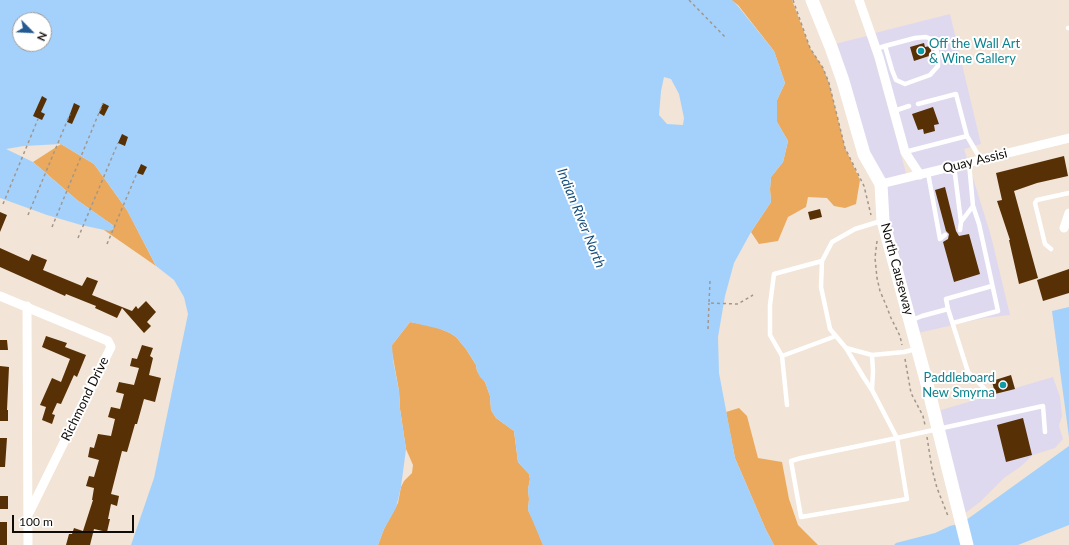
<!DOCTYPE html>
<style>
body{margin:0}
#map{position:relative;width:1069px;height:545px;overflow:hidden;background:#f2e4d6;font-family:Lato,sans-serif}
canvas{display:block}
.north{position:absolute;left:12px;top:12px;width:40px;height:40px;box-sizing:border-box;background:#fff;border:1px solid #9f9d9c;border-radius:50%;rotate:114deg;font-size:11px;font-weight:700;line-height:16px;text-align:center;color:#0f0b07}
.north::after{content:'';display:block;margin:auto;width:14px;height:18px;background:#235a92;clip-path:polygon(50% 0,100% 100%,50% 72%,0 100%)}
.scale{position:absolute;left:12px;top:515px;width:122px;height:18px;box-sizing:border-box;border:2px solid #0f0b07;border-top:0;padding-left:5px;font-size:12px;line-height:14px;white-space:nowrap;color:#0f0b07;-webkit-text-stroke:3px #fff;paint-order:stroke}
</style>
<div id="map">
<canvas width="1069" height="545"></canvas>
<div class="north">N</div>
<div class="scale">100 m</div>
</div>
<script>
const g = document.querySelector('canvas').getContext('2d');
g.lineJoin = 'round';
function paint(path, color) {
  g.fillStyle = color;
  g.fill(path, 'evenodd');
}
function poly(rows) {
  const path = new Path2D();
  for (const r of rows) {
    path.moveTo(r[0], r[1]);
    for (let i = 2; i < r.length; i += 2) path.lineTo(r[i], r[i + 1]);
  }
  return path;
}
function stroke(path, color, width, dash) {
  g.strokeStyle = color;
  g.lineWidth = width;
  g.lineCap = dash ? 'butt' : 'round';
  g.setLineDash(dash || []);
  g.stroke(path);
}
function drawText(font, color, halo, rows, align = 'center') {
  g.font = font + ' Lato,sans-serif';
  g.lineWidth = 4;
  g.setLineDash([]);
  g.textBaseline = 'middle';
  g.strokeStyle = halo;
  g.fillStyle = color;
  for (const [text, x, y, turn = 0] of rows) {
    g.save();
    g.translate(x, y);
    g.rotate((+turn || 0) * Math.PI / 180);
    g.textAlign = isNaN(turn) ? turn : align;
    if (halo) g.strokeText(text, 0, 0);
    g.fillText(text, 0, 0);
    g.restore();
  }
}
const commercial = poly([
 [950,14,981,144,964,149,991,236,1010,315,984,318,918,333,835,44,867,36,874,57,908,180,917,179,883,56,875,33],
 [1053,377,1060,397,1062,416,1059,426,1063,439,1055,448,1033,455,1020,467,1004,478,980,502,964,514,949,455,941,410]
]);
const green = poly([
 [731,0,792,0,810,48,823,68,829,83,845,148,860,180,856,204,845,208,834,206,827,198,808,197,806,207,788,217,778,241,759,244,751,232,771,202,770,189,771,177,783,162,788,141,777,122,777,100,785,83,774,51,738,5],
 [61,144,94,164,127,210,156,266,104,230,112,230,114,226,77,200,33,162],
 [410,322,433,326,450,333,456,337,466,349,476,365,477,371,485,382,490,396,491,410,496,418,514,431,518,462,529,474,530,479,528,489,529,499,528,510,534,522,543,545,378,545,384,529,398,503,401,487,404,481,412,473,413,465,406,449,400,409,399,391,392,352,392,345],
 [739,408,747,416,758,458,782,462,789,499,798,525,818,545,774,545,766,530,735,458,726,412]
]);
const water = poly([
 [0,0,732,0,737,5,774,51,785,83,777,100,777,122,788,141,783,162,771,177,770,190,771,202,751,232,734,263,725,296,718,337,719,373,735,458,766,530,774,545,543,545,528,510,529,499,528,489,530,479,529,474,518,462,514,431,496,418,491,410,490,396,485,382,480,377,477,371,476,365,466,349,456,337,450,333,440,329,410,322,392,345,393,360,399,391,400,409,406,449,401,487,396,508,384,529,378,545,131,545,154,478,188,314,184,297,174,280,156,266,127,210,94,164,61,144,24,146,6,149,33,162,77,200,114,226,112,230,109,231,81,225,47,215,0,198],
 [20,20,44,20,44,44,20,44],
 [664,77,671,79,679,94,684,118,683,125,667,124,659,115,661,91],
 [1069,307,1069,437,1052,311],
 [1069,446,1069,525,1018,545,894,545,896,543,935,533,950,526,962,523]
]);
const building = poly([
 [924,43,925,47,930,46,932,55,914,61,910,47],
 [42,96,47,99,41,112,45,114,42,120,33,116],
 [74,103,80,106,72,124,67,122],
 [103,103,109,106,104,116,99,113],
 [933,107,939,124,934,125,935,131,924,134,923,129,918,130,912,114],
 [122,134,128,137,125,146,118,143],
 [1064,156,1068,176,1037,183,1014,191,1038,278,1019,284,1009,240,1010,240,997,201,1002,200,996,173],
 [141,164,147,167,143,175,137,173],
 [945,187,956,231,959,236,969,234,980,274,954,282,943,242,948,239,949,234,946,231,935,190],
 [820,209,822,217,810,220,808,212],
 [0,212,7,215,0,232],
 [0,248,29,261,32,254,47,260,43,270,82,286,87,277,98,281,92,295,132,311,136,306,138,309,146,301,156,312,147,322,151,326,144,333,122,308,117,318,95,308,96,306,66,294,65,296,0,267],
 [1069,269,1069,293,1043,301,1037,280],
 [46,336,67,343,65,347,86,355,77,377,74,375,61,404,57,403,52,414,55,415,52,424,42,420,46,407,40,405,52,378,61,382,70,359,42,347],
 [0,340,7,340,8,350,0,350],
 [142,345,153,348,150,356,153,358,149,375,161,378,155,402,144,399,137,424,135,424,127,452,122,451,111,494,119,496,117,506,111,504,108,519,110,519,107,532,94,529,90,545,66,545,69,534,72,534,74,528,83,531,93,500,92,500,94,488,86,486,89,476,94,477,99,460,88,457,90,447,94,448,98,434,111,436,115,419,108,417,111,407,120,409,124,394,116,392,119,382,134,385,139,368,130,366,132,358,137,359],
 [0,366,9,367,7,410,8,410,8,421,0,421],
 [1011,375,1015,389,995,394,992,381],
 [1023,418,1032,455,1006,462,997,425],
 [0,438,7,438,5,467,0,467],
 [0,496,8,496,8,509,0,509],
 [0,522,7,522,7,545,0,545]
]);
const path = poly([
 [689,0,726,38],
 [793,0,810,48,823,68,829,83,845,148,864,186,871,215],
 [3,204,38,119],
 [28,215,70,114],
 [52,227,103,103],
 [78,238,118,143],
 [877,241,875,258,877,278,880,291,886,305,891,318,900,336,902,345],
 [107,244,137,173],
 [710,281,709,303,738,304,753,295],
 [708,329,709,303],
 [905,359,911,393,923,416,925,425],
 [927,437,932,469,937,488,948,516]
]);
const lane = poly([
 [1068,28,1069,28],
 [876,49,885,46,915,38,926,37,934,40,938,56,938,66,930,75,905,84,896,80,892,70,885,46],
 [918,104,956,94,967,136,981,160],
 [894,111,909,106],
 [905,152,967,136],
 [954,166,961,222],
 [928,173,940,239,945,235],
 [881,221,855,229,832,242,822,261,821,287,830,329,846,348,872,355,904,352,916,349],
 [960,230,961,222,973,206],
 [1051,249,1045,244,1035,203,1037,200,1069,193],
 [822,261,774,274,770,305,770,335,782,356,836,336],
 [948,309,946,299,992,286],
 [912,320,922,316,948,309,968,372,984,388],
 [953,323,998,311,979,224,973,206,969,163],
 [846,348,864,378,872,390,897,438,907,499,801,517,791,461,801,458,897,438,1043,406,1045,432],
 [872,355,873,371,872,390],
 [782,356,787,405]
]);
const street = poly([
 [859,0,879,57,905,152,920,175],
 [881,184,1069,138],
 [1064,228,1069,213],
 [0,296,108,341,111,347,29,513],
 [27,306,28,545]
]);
const secondary = poly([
 [812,0,831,47,843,81,864,154,881,184,883,221,926,380,967,545]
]);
const markers = [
 [921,51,4,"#0f9aa8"],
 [1003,385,4,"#0f9aa8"]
];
const cultureNames = [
 ["Off the Wall Art",929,44],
 ["& Wine Gallery",929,59],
 ["Paddleboard",995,378,"right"],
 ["New Smyrna",995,393,"right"]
];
const streetNames = [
 ["Quay Assisi",975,161,-14],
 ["North Causeway",897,269,75],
 ["Richmond Drive",85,399,-64]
];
const waterNames = [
 ["Indian River North",581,218,68]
];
paint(commercial, '#dfd9ef');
paint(green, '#eaa95d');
paint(water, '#a3d1fc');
paint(building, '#573006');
stroke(path, '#a1978c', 1.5, [3, 3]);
stroke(lane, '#fff', 4.5);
stroke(street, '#fff', 9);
stroke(secondary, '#fff', 13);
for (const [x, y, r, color] of markers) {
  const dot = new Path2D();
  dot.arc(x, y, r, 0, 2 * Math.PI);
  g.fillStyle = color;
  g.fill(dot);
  stroke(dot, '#fff', 1.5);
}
drawText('13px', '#0d838f', '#fff', cultureNames, 'left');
drawText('13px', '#0f0b07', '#fff', streetNames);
drawText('italic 14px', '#154e7b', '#fff', waterNames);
</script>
